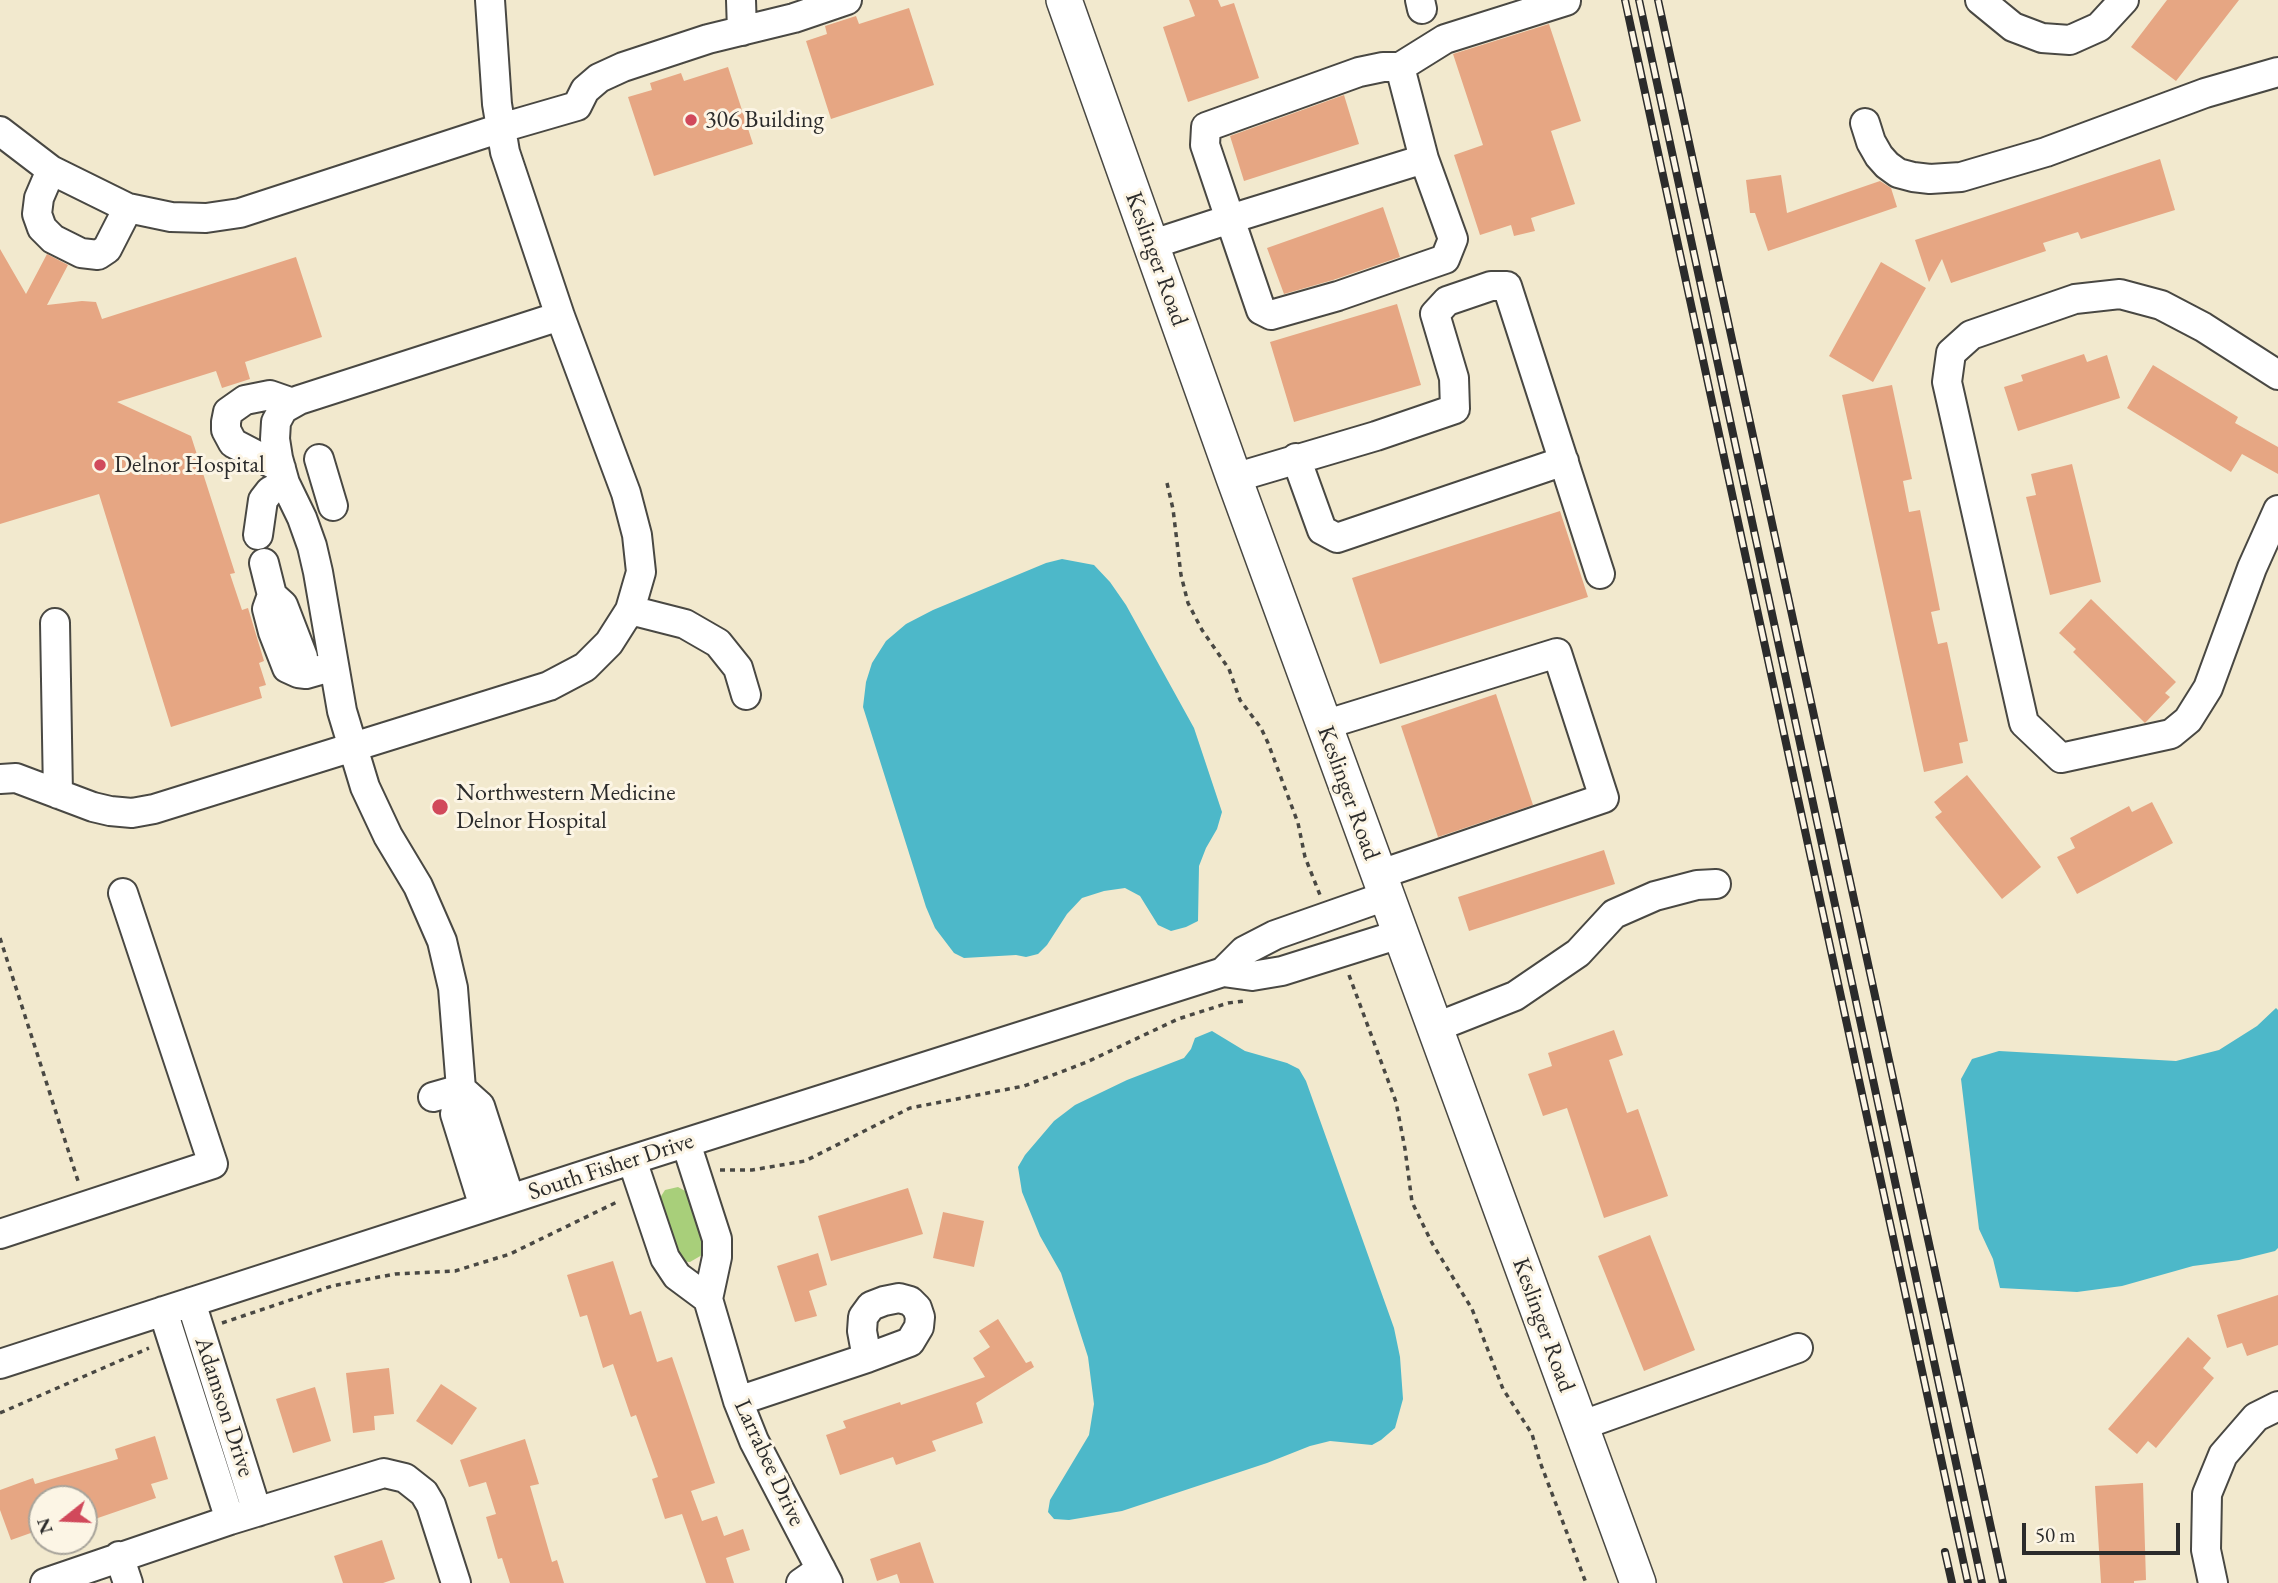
<!DOCTYPE html>
<style>
body{margin:0}
#map{position:relative;width:2278px;height:1583px;overflow:hidden;background:#f2e9ce;font-family:"EB Garamond",serif}
canvas{display:block}
.north{position:absolute;left:28px;top:1485px;width:70px;height:70px;box-sizing:border-box;background:#fcf5e5;border:2px solid #a8a49b;border-radius:50%;rotate:252deg;font-size:19px;font-weight:700;line-height:28px;text-align:center;color:#2b2b2b}
.north::after{content:'';display:block;margin:auto;width:24px;height:32px;background:#d1495b;clip-path:polygon(50% 0,100% 100%,50% 72%,0 100%)}
.scale{position:absolute;left:2022px;top:1523px;width:158px;height:32px;box-sizing:border-box;border:4px solid #2b2b2b;border-top:0;padding-left:9px;font-size:21px;line-height:24px;white-space:nowrap;color:#2b2b2b;-webkit-text-stroke:5px #fcf5e5;paint-order:stroke}
</style>
<div id="map">
<canvas width="2278" height="1583"></canvas>
<div class="north">N</div>
<div class="scale">50 m</div>
</div>
<script>
const g = document.querySelector('canvas').getContext('2d');
g.lineJoin = 'round';
function paint(path, color) {
  g.fillStyle = color;
  g.fill(path, 'evenodd');
}
function poly(rows) {
  const path = new Path2D();
  for (const r of rows) {
    path.moveTo(r[0], r[1]);
    for (let i = 2; i < r.length; i += 2) path.lineTo(r[i], r[i + 1]);
  }
  return path;
}
function stroke(path, color, width, dash) {
  g.strokeStyle = color;
  g.lineWidth = width;
  g.lineCap = dash ? 'butt' : 'round';
  g.setLineDash(dash || []);
  g.stroke(path);
}
function drawText(font, color, halo, rows, align = 'center') {
  g.font = font + ' "EB Garamond",serif';
  g.lineWidth = 6;
  g.setLineDash([]);
  g.textBaseline = 'middle';
  g.strokeStyle = halo;
  g.fillStyle = color;
  for (const [text, x, y, turn = 0] of rows) {
    g.save();
    g.translate(x, y);
    g.rotate((+turn || 0) * Math.PI / 180);
    g.textAlign = isNaN(turn) ? turn : align;
    if (halo) g.strokeText(text, 0, 0);
    g.fillText(text, 0, 0);
    g.restore();
  }
}
const green = poly([
 [678,1187,687,1192,706,1244,702,1255,690,1262,681,1261,677,1257,658,1201,665,1190]
]);
const water = poly([
 [1062,559,1094,565,1110,582,1126,605,1194,728,1222,812,1217,829,1206,848,1199,866,1198,921,1186,927,1171,931,1158,925,1140,896,1125,888,1104,891,1082,898,1067,914,1047,945,1038,954,1026,957,1016,955,964,958,954,953,935,928,926,907,863,707,866,682,872,663,886,641,906,624,933,610,1046,563],
 [2276,1008,2278,1010,2278,1248,2275,1251,2239,1260,2193,1266,2122,1286,2077,1292,2000,1288,1993,1259,1979,1229,1961,1079,1972,1059,1999,1051,2176,1061,2219,1050,2257,1026],
 [1212,1031,1245,1051,1287,1063,1299,1069,1306,1081,1394,1328,1400,1357,1403,1399,1395,1428,1381,1440,1372,1445,1330,1441,1310,1446,1267,1463,1122,1511,1069,1520,1054,1519,1048,1512,1050,1500,1089,1435,1094,1404,1088,1357,1061,1273,1040,1236,1022,1192,1018,1167,1025,1155,1054,1121,1075,1105,1127,1080,1184,1058,1191,1049,1195,1038]
]);
const building = poly([
 [1189,0,1218,0,1221,7,1234,3,1259,78,1188,102,1163,27,1195,16],
 [2167,0,2239,0,2176,81,2131,47],
 [909,8,934,85,831,119,806,41,827,34,825,26,856,16,859,24],
 [1549,24,1581,121,1551,131,1575,204,1531,218,1535,231,1514,236,1511,225,1480,235,1454,155,1483,145,1453,54],
 [728,67,753,144,654,176,628,97,652,90,650,83,681,73,684,81],
 [1344,95,1359,144,1244,181,1230,136],
 [2160,159,2175,210,2081,239,2078,232,2043,243,2046,251,1951,283,1942,259,1929,282,1915,240],
 [1781,175,1787,213,1880,181,1891,188,1897,207,1768,251,1755,213,1750,213,1746,180],
 [1383,207,1400,257,1333,280,1284,294,1267,248],
 [0,249,26,294,47,254,68,265,47,305,82,301,96,302,102,319,296,257,322,337,245,362,250,379,222,388,216,371,117,402,191,436,235,573,230,574,242,610,248,608,264,661,259,663,266,685,259,687,262,698,171,727,99,494,0,524],
 [1881,262,1926,288,1873,382,1829,356],
 [1397,304,1421,385,1294,422,1270,342],
 [2084,354,2087,362,2107,355,2120,398,2018,431,2004,387,2023,381,2021,375],
 [2153,365,2238,417,2235,423,2278,447,2278,474,2242,454,2231,472,2127,408],
 [1892,385,1912,479,1903,481,1909,512,1920,510,1940,610,1931,612,1938,644,1947,642,1968,741,1959,743,1963,763,1924,772,1842,395],
 [2072,464,2101,582,2050,595,2026,497,2036,495,2031,474],
 [1560,511,1588,597,1380,664,1352,578],
 [2091,599,2176,682,2165,693,2170,697,2145,723,2073,652,2076,649,2059,633],
 [1496,694,1533,805,1438,837,1401,726],
 [1967,775,2041,867,2002,899,1935,817,1942,812,1934,802],
 [2152,802,2173,843,2077,894,2057,857,2075,848,2070,838,2129,806,2132,812],
 [1604,850,1615,884,1469,931,1458,897],
 [1614,1030,1623,1055,1609,1060,1627,1113,1638,1109,1668,1196,1604,1218,1567,1108,1543,1116,1528,1074,1552,1066,1548,1053],
 [908,1188,923,1234,831,1261,818,1216],
 [943,1212,984,1221,974,1267,933,1258],
 [1650,1235,1695,1350,1644,1371,1598,1256],
 [818,1253,827,1285,809,1291,817,1316,795,1322,777,1266],
 [613,1261,630,1315,641,1311,657,1362,672,1357,707,1460,715,1483,691,1491,702,1521,717,1516,724,1536,743,1529,750,1550,726,1558,734,1583,706,1583,682,1514,665,1519,652,1479,658,1477,636,1415,631,1417,613,1364,603,1368,587,1315,580,1317,567,1275],
 [2278,1295,2278,1345,2247,1356,2242,1343,2227,1348,2217,1315],
 [998,1319,1026,1363,1031,1361,1034,1367,976,1403,983,1423,932,1441,936,1451,896,1465,893,1457,840,1475,826,1435,846,1428,843,1421,900,1402,901,1405,985,1377,973,1358,990,1347,979,1331],
 [2188,1337,2211,1358,2203,1368,2214,1378,2156,1448,2148,1441,2137,1454,2108,1429],
 [389,1368,394,1414,374,1416,375,1430,353,1433,346,1373],
 [441,1384,477,1408,452,1445,416,1421],
 [315,1387,331,1441,293,1453,276,1399],
 [155,1436,168,1479,151,1484,156,1498,95,1519,93,1510,84,1512,84,1499,42,1499,42,1529,11,1540,0,1510,0,1490,33,1478,35,1484,118,1459,115,1449],
 [525,1439,539,1484,530,1486,552,1562,557,1560,564,1583,510,1583,502,1558,498,1559,486,1517,496,1514,486,1482,469,1487,460,1460],
 [2143,1483,2146,1580,2134,1581,2134,1583,2101,1583,2095,1486],
 [382,1540,395,1579,383,1583,343,1583,334,1556],
 [920,1542,934,1583,900,1583,897,1574,877,1581,870,1559]
]);
const path = poly([
 [1167,483,1173,509,1181,575,1188,603,1202,630,1229,669,1240,700,1261,728,1268,743,1298,823,1305,857,1320,895],
 [0,938,79,1184],
 [1349,975,1396,1102,1405,1149,1412,1202,1432,1243,1472,1309,1503,1389,1532,1434,1540,1462,1586,1583],
 [720,1170,752,1170,805,1161,910,1108,1024,1086,1087,1062,1178,1019,1228,1003,1244,1001],
 [222,1323,332,1286,395,1274,455,1271,510,1254,619,1201],
 [0,1413,149,1348]
]);
const minor = poly([
 [741,0,742,31],
 [1420,0,1422,9],
 [1980,0,2013,27,2042,38,2070,40,2099,27,2124,0],
 [1400,67,1445,39,1566,1],
 [1865,123,1871,142,1879,156,1887,165,1898,173,1913,177,1930,179,1961,177,2046,152,2205,93,2278,72],
 [0,131,51,170,128,208,171,217,206,218,240,213,501,128,577,106,585,90,599,78,623,67,708,39,794,18,847,0],
 [51,170,39,198,37,214,42,228,53,239,81,253,98,255,107,249,128,208],
 [1150,245,1230,219,1424,159,1453,239,1445,259,1338,296,1271,315,1261,310,1230,219,1205,145,1206,127,1359,72,1383,67,1400,67,1424,159],
 [2278,375,2203,327,2161,305,2120,294,2075,299,1971,335,1951,353,1947,382,2024,723,2061,758,2171,734,2188,720,2208,688,2252,568,2278,510],
 [1296,458,1322,530,1337,538,1564,461],
 [319,459,333,506],
 [281,468,233,443,226,430,226,422,228,412,245,400,270,395,293,403],
 [1234,478,1376,436,1455,409,1454,378,1435,314,1447,301,1491,286,1507,286,1600,574],
 [258,535,263,500,270,491,285,483],
 [264,563,272,595],
 [630,610,685,624,718,643,738,668,746,695],
 [55,623,58,794],
 [298,673,303,657,283,605,272,595,267,609,273,632,287,668,298,673,306,674,334,666],
 [1324,725,1557,653,1604,798,1378,875],
 [0,779,16,778,93,807,110,811,132,813,154,809,549,686,585,667,609,643,630,610,641,572,637,535,626,493,560,316,505,152,497,104,490,0],
 [1223,972,1252,976,1282,971,1400,934],
 [1434,1028,1515,996,1578,953,1614,914,1655,896,1697,885,1716,884],
 [461,1089,480,1106,510,1199],
 [433,1097,461,1089],
 [632,1160,665,1258,677,1276,708,1299,717,1257,717,1239,686,1143],
 [484,1207,455,1114,461,1089,453,988,442,941,418,886,388,836,365,787,342,711,318,572,312,546,302,518,285,483,278,458,275,439,276,422,283,409,299,400,560,316],
 [0,1234,213,1164,123,893],
 [708,1299,738,1401,754,1441,828,1583],
 [191,1302,257,1512],
 [163,1311,230,1520],
 [0,1364,606,1168,1217,974,1223,972,1244,951,1275,935,1386,896],
 [738,1401,867,1358,910,1342,919,1327,920,1317,917,1308,910,1301,899,1298,884,1301,871,1306,863,1317,862,1331,867,1358],
 [1580,1426,1798,1348],
 [119,1556,128,1583],
 [45,1583,230,1520,384,1473,405,1478,424,1493,431,1505,456,1583],
 [801,1583,821,1569],
 [2213,1583,2206,1550,2207,1494,2223,1455,2256,1417,2278,1406]
]);
const major = poly([
 [1064,0,1234,478,1638,1583]
]);
const rail = poly([
 [1625,0,1968,1583],
 [1639,0,1982,1583],
 [1658,0,2003,1583],
 [1945,1552,1952,1583]
]);
const markers = [
 [691,120,7,"#d1495b"],
 [100,465,7,"#d1495b"],
 [440,807,9,"#d1495b"]
];
const poiNames = [
 ["306 Building",705,120],
 ["Delnor Hospital",114,465],
 ["Northwestern Medicine",456,793],
 ["Delnor Hospital",456,821]
];
const streetNames = [
 ["Keslinger Road",1156,259,70],
 ["Keslinger Road",1348,793,70],
 ["South Fisher Drive",611,1167,-18],
 ["Keslinger Road",1543,1325,70],
 ["Adamson Drive",224,1407,72],
 ["Larrabee Drive",769,1463,65]
];
paint(green, '#a8cf7a');
paint(water, '#4db8c9');
paint(building, '#e6a683');
stroke(minor, '#494843', 32);
stroke(major, '#494843', 38);
stroke(path, '#494843', 3.5, [5, 5]);
stroke(minor, '#fff', 28);
stroke(major, '#fff', 35);
stroke(rail, '#2b2b2b', 8);
stroke(rail, '#fcf5e5', 5, [16]);
for (const [x, y, r, color] of markers) {
  const dot = new Path2D();
  dot.arc(x, y, r, 0, 2 * Math.PI);
  g.fillStyle = color;
  g.fill(dot);
  stroke(dot, '#fcf5e5', 2.5);
}
drawText('24px', '#2b2b2b', '#fcf5e5', poiNames, 'left');
drawText('24px', '#2b2b2b', '#fcf5e5', streetNames);
</script>
